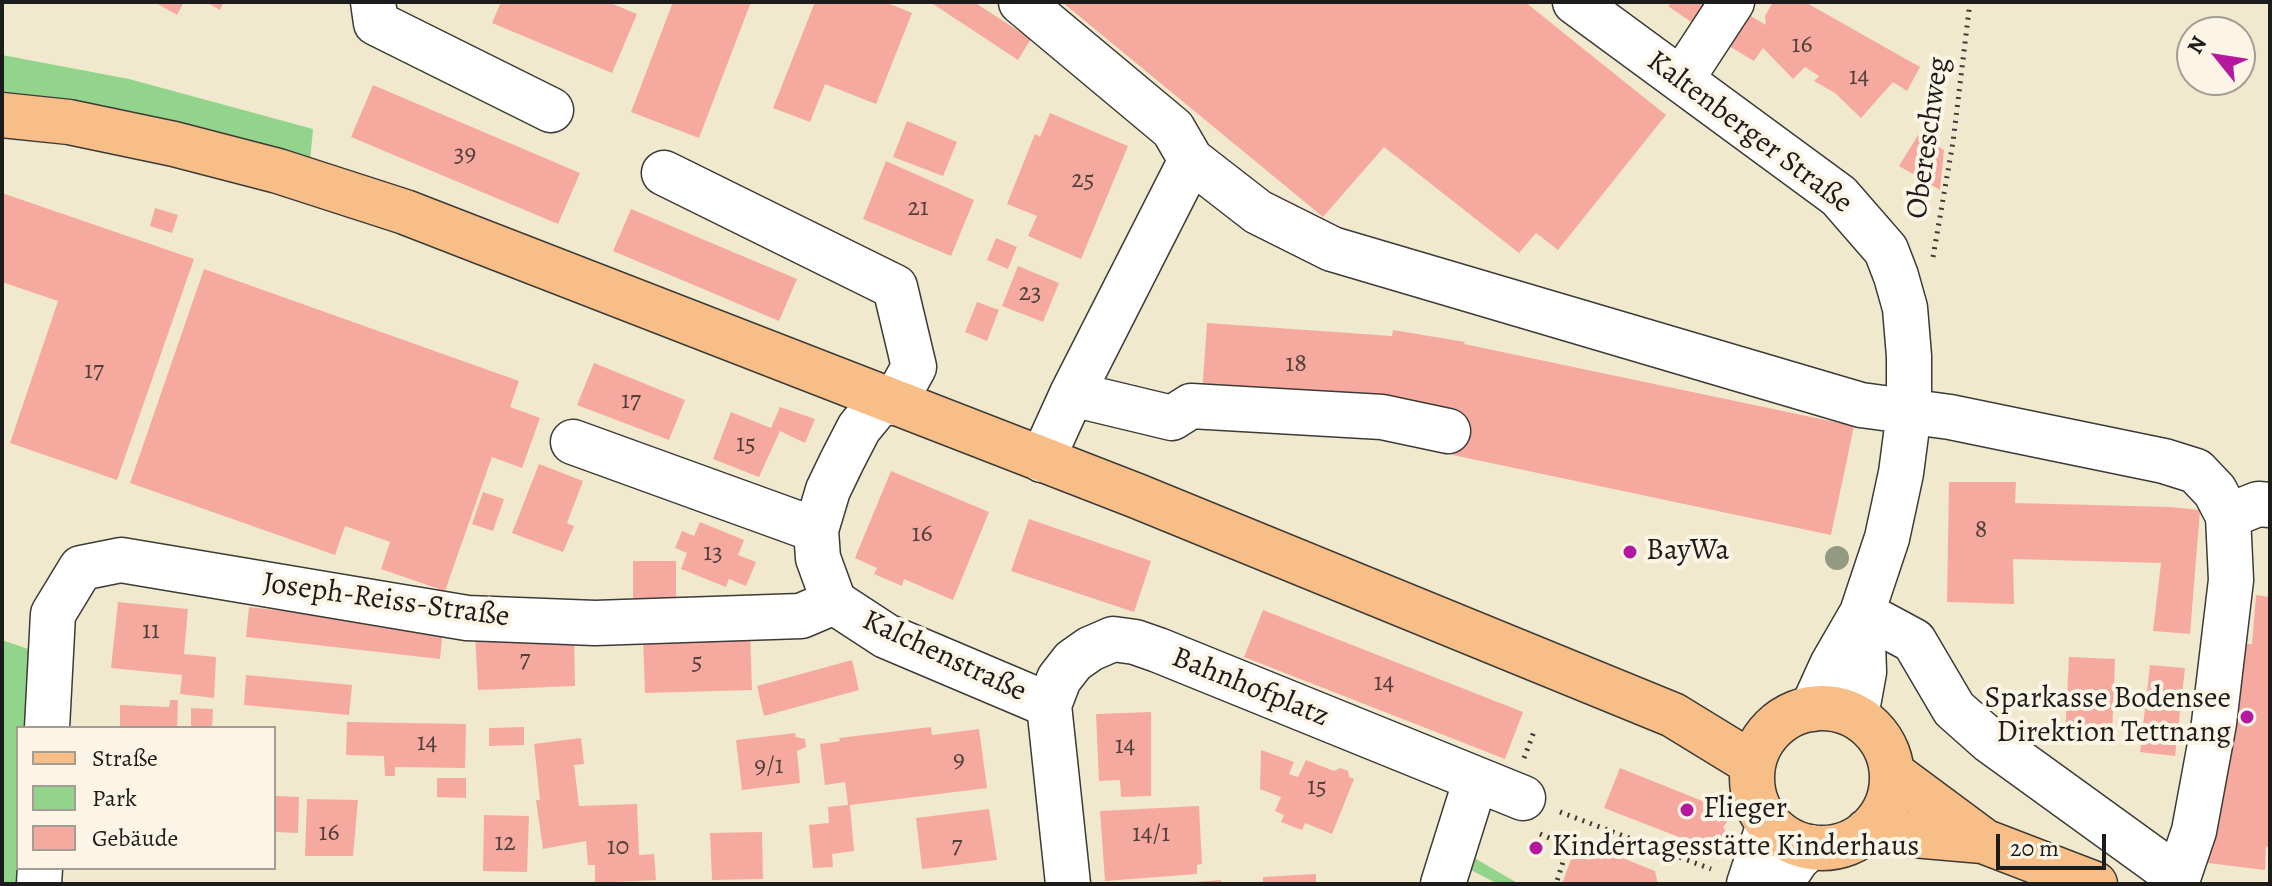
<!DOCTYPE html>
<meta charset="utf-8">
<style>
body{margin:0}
#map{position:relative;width:2272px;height:886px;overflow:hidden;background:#f0e9ce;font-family:Alegreya,serif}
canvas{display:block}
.frame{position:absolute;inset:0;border:4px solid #1c1c1c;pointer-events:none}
.legend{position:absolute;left:16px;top:726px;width:260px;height:144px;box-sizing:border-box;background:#fcf5e5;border:2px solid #a29e95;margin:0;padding:10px 14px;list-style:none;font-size:24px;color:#1c1c1c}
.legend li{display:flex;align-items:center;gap:16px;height:40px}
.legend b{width:40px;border:2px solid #a29e95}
.north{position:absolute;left:2176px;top:16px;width:80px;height:80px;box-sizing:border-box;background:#fcf5e5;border:2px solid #a29e95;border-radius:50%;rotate:300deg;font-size:22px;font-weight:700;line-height:32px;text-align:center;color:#1c1c1c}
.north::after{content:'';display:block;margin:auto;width:28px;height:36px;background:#b5179e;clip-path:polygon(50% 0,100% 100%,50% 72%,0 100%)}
.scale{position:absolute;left:1996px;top:834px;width:110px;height:36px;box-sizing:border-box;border:4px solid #1c1c1c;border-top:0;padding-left:10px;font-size:24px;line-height:28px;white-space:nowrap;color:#1c1c1c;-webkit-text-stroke:6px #fcf5e5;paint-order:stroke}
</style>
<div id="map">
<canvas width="2272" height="886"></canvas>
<div class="frame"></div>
<ul class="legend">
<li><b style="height:10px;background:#f7be87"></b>Straße</li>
<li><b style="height:22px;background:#92d48b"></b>Park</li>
<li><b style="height:22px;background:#f6aa9f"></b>Gebäude</li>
</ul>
<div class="north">N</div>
<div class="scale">20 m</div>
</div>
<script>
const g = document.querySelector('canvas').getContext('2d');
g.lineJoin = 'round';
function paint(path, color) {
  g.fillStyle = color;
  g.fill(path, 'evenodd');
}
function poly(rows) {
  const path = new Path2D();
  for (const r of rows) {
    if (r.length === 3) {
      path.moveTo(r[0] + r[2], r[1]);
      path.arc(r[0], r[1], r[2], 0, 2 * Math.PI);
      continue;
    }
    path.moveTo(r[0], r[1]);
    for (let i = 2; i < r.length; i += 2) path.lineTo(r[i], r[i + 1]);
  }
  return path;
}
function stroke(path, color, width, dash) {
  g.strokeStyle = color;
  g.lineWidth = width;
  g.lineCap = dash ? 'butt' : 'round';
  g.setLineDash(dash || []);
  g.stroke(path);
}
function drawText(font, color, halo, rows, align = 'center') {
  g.font = font + ' Alegreya,serif';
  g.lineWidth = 8;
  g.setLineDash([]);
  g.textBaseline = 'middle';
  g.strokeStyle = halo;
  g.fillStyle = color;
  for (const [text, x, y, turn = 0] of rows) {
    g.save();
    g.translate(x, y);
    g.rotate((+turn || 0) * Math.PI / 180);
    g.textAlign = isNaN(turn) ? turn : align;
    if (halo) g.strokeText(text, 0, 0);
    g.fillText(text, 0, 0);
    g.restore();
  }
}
const green = poly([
 [2,55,129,79,313,129,310,162,2,93],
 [2,640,37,652,34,728,18,728,18,868,26,884,2,884],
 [1471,856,1519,884,1498,884,1467,868]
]);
const building = poly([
 [154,2,184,2,177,15],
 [206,2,224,2,220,10],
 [501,2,608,2,637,14,612,73,492,23],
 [673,2,751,2,699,138,631,112],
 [815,2,885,2,912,13,876,104,825,84,810,122,773,108],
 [930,2,974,2,1031,39,1018,60],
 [1062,2,1525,2,1666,115,1558,250,1536,233,1519,253,1384,147,1323,217],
 [1672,2,1718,2,1700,28,1668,6],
 [1773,2,1805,2,1920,67,1907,91,1893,82,1861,118,1835,93,1814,81,1819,76,1805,67,1793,79,1763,48,1754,61,1719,40,1739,9,1766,25,1765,16],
 [373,85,580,173,558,224,351,137],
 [1050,113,1128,146,1081,259,1028,236,1037,216,1007,204,1035,134,1040,137],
 [907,121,957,142,943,176,893,157],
 [1918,135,1944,150,1940,190,1899,166],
 [886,161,974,200,951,256,863,219],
 [2,193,194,259,117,480,10,443,58,301,2,282],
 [155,208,178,215,172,233,150,226],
 [631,209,797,279,779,321,613,251],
 [996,238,1017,247,1008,269,987,260],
 [1018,266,1059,283,1043,322,1002,306],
 [204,269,519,381,510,407,540,418,522,468,492,457,445,591,381,569,390,542,345,526,335,555,130,483],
 [977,302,999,310,987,341,965,332],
 [1207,323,1392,336,1393,330,1465,342,1464,344,1854,426,1831,535,1448,454,1453,417,1202,394],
 [594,363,685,400,669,440,577,405],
 [780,407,815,419,805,443,780,431,759,477,713,459,731,412,771,428],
 [539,464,583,481,567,523,574,526,563,552,512,533],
 [891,471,989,512,953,600,904,579,902,586,874,574,877,568,855,558],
 [1949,482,2016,482,2015,503,2170,507,2200,510,2190,634,2153,631,2161,563,2013,559,2014,604,1947,602],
 [483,492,504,499,493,531,472,524],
 [1029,519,1151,561,1134,612,1011,571],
 [700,522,744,540,738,555,756,562,746,586,729,579,726,587,681,569,687,553,675,548,682,531,694,536],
 [633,561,676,561,676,598,633,599],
 [2256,595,2270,597,2270,846,2266,847,2265,870,2200,862,2244,644,2252,644],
 [118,602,188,609,184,654,216,657,214,698,180,694,182,675,111,668],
 [249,607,443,629,440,659,246,637],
 [1263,610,1523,712,1505,759,1244,657],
 [574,632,575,686,478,690,475,635],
 [750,634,752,690,645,693,643,637],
 [2069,657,2115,659,2112,737,2065,736],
 [852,660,859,690,764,716,757,686],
 [2150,665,2185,668,2175,756,2140,752],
 [246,675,352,685,349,715,244,705],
 [170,700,178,700,177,728,120,728,120,705,169,707],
 [191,708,213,709,212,728,191,728],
 [1151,712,1151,796,1121,797,1120,780,1099,781,1096,714],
 [347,722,466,724,465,768,395,767,395,776,385,776,384,756,346,755],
 [524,727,524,745,489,746,489,728],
 [931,727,932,735,979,729,987,788,850,805,854,851,832,854,833,867,813,868,809,825,829,823,828,807,848,805,845,782,825,785,820,744,840,741,839,738],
 [795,733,796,737,805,739,806,747,797,751,800,783,742,790,736,740],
 [581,738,584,764,574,765,579,806,637,804,639,855,654,854,656,880,595,883,595,865,588,865,586,841,543,849,536,800,540,800,534,744],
 [1261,750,1294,762,1289,774,1298,777,1306,760,1334,771,1340,768,1348,771,1349,777,1354,779,1332,834,1305,823,1302,830,1281,822,1284,815,1275,811,1281,797,1260,789],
 [1620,768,1725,810,1728,821,1723,827,1726,832,1720,853,1604,808],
 [437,778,466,778,466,798,437,797],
 [276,796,299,797,298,833,275,832],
 [307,799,358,800,353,856,305,856],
 [1199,806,1202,864,1197,865,1197,874,1105,881,1100,811],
 [989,809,997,860,922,869,916,818],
 [484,815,529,816,527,872,483,871],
 [762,832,763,879,712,880,710,833],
 [1578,840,1655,871,1658,884,1562,884],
 [1316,874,1316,884,1263,884,1263,877],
 [1221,880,1221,884,1195,884,1195,882]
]);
const path = poly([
 [1933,257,1953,142,1970,2],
 [1524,758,1535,729],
 [1560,812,1711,869],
 [1540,834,1568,846,1556,884]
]);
const minor = poly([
 [373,2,376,23,551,110],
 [1021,2,1173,129,1191,160,1258,212,1332,249,1861,405,1950,417,2164,461,2196,471,2215,491,2228,516,2231,580,2214,723,2194,831,2176,884],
 [1575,2,1839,196,1886,250,1896,276,1905,308,1909,356,1909,412,1901,473,1887,538,1862,613,1832,665,1812,709],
 [1681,80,1732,2],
 [664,173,895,287,914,367,894,403],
 [1072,394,1172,418,1191,406,1382,417,1448,431],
 [883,399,859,428,842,461,828,490,816,530,818,558,834,602,886,636,1049,705],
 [573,442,816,530],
 [1042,460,1072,394,1191,160],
 [2228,516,2258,504,2270,505],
 [1862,613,1914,641,1954,709,1990,741,2178,877],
 [1856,716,1864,672,1862,613],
 [47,728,53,614,81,568,121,560,467,618,595,623,801,616,834,602],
 [39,884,40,868],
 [1068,884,1049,705,1059,679,1073,661,1090,649,1113,639,1135,642,1158,650,1523,798],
 [1443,884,1476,779],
 [1749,884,1769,824],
 [1780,884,1797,859,1810,847]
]);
const major = poly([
 [2,115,69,122,174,144,278,171,405,212,1137,496,1673,715,1753,764],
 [1822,778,70],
 [1892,773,1981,839],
 [1867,831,1983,841,2095,884]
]);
const trees = [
 [1837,558]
];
const markers = [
 [1630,552,8,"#b5179e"],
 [2247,717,8,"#b5179e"],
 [1687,810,8,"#b5179e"],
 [1536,848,8,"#b5179e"]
];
const numberNames = [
 ["16",1802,46],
 ["14",1859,78],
 ["39",465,155],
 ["25",1083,181],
 ["21",918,209],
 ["23",1030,294],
 ["18",1296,365],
 ["17",94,372],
 ["17",631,402],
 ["15",746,445],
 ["8",1981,531],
 ["16",922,535],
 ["13",713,554],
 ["11",151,632],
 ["7",525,661],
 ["5",697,663],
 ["14",1384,684],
 ["14",427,744],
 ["14",1125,747],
 ["9",959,761],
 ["9/1",769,767],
 ["15",1317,788],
 ["16",329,834],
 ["14/1",1151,835],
 ["12",505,844],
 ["7",957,847],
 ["10",618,848]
];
const streetNames = [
 ["Kaltenberger Straße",1749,133,37],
 ["Obereschweg",1929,138,-82],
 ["Joseph-Reiss-Straße",386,601,8],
 ["Kalchenstraße",944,657,25],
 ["Bahnhofplatz",1250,688,22]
];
const poiNames = [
 ["BayWa",1646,552],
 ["Sparkasse Bodensee",2231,700,"right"],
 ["Direktion Tettnang",2231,734,"right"],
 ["Flieger",1703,810],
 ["Kindertagesstätte Kinderhaus",1552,848]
];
paint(green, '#92d48b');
paint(building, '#f6aa9f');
stroke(minor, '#3c3b37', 47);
stroke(major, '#3c3b37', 47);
stroke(path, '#3c3b37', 5, [2, 6]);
stroke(minor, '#fff', 44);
stroke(major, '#f7be87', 44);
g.fillStyle = '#929b82';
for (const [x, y] of trees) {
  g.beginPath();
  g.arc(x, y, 12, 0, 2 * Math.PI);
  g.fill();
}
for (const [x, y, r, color] of markers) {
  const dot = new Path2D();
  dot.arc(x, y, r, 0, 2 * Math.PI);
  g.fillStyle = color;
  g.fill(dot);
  stroke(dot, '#fcf5e5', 3);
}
drawText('26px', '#52403d', null, numberNames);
drawText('30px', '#1c1c1c', '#fcf5e5', streetNames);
drawText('30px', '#1c1c1c', '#fcf5e5', poiNames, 'left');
</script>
